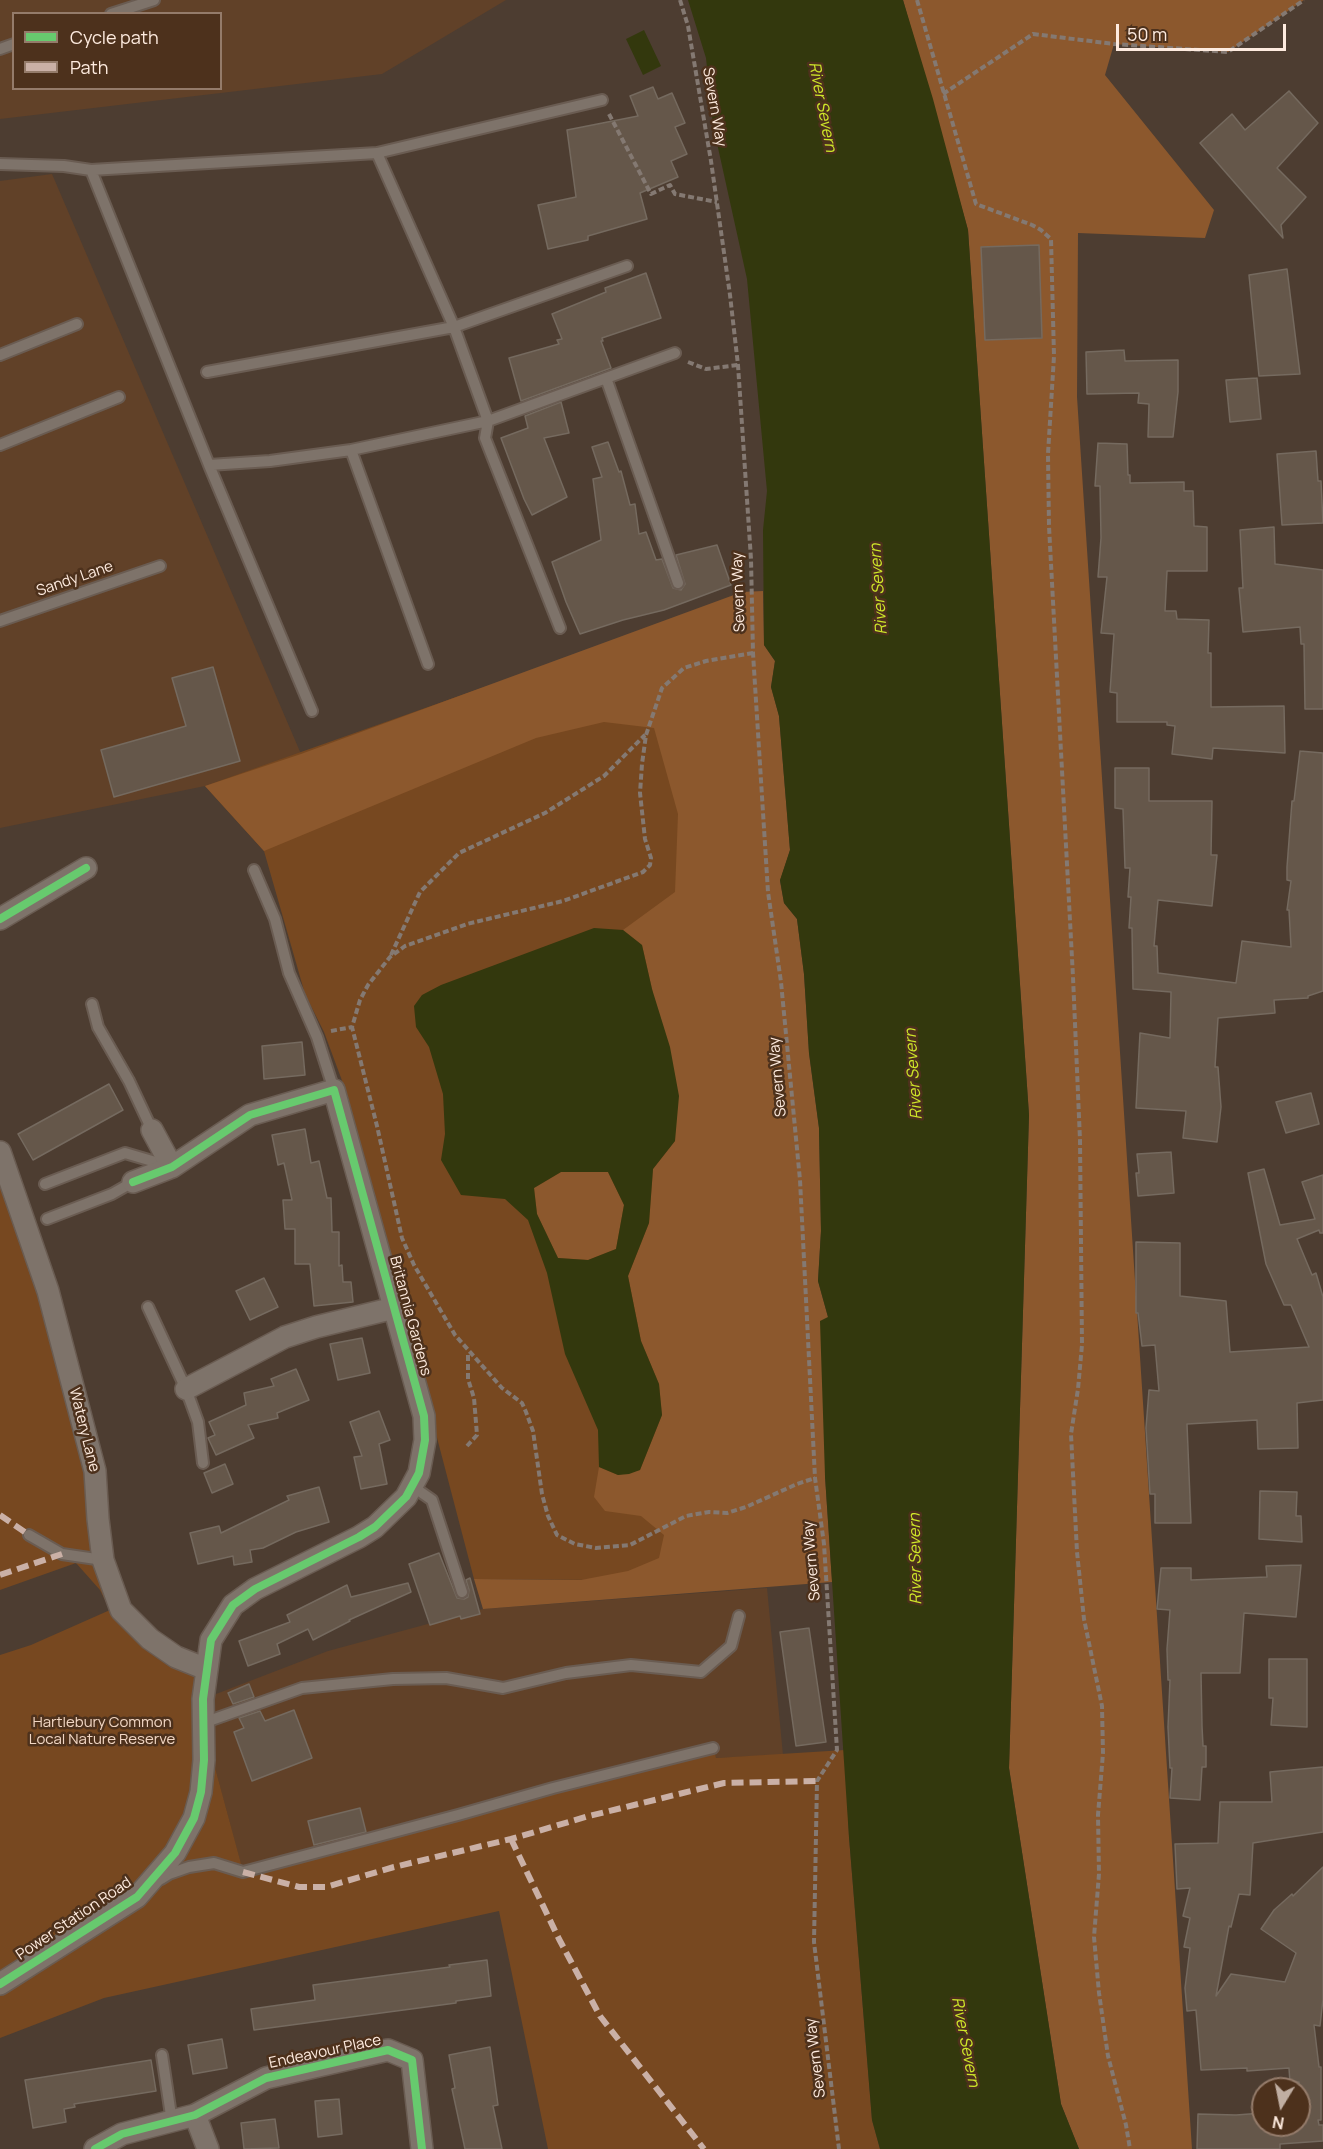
<!DOCTYPE html>
<style>
body{margin:0}
#map{position:relative;width:1323px;height:2149px;overflow:hidden;background:#4d3d31;font-family:Manrope,sans-serif}
canvas{display:block}
.legend{position:absolute;left:12px;top:12px;width:210px;height:78px;box-sizing:border-box;background:#4d311c;border:2px solid #947b6a;margin:0;padding:8px 10px;list-style:none;font-size:18px;color:#feebdf}
.legend li{display:flex;align-items:center;gap:12px;height:30px}
.legend b{width:30px;border:2px solid #947b6a}
.north{position:absolute;left:1251px;top:2077px;width:60px;height:60px;box-sizing:border-box;background:#4d311c;border:2px solid #947b6a;border-radius:50%;rotate:190deg;font-size:16px;font-weight:700;line-height:24px;text-align:center;color:#feebdf}
.north::after{content:'';display:block;margin:auto;width:21px;height:27px;background:#c0aea2;clip-path:polygon(50% 0,100% 100%,50% 72%,0 100%)}
.scale{position:absolute;left:1116px;top:24px;width:170px;height:27px;box-sizing:border-box;border:3px solid #feebdf;border-top:0;padding-left:8px;font-size:18px;line-height:21px;white-space:nowrap;color:#feebdf;-webkit-text-stroke:4px #4d311c;paint-order:stroke}
</style>
<div id="map">
<canvas width="1323" height="2149"></canvas>
<ul class="legend">
<li><b style="height:8px;background:#67ca6e"></b>Cycle path</li>
<li><b style="height:8px;background:#cab0a6"></b>Path</li>
</ul>
<div class="north">N</div>
<div class="scale">50 m</div>
</div>
<script>
const g = document.querySelector('canvas').getContext('2d');
g.lineJoin = 'round';
function paint(path, color) {
  g.fillStyle = color;
  g.fill(path, 'evenodd');
}
function poly(rows) {
  const path = new Path2D();
  for (const r of rows) {
    path.moveTo(r[0], r[1]);
    for (let i = 2; i < r.length; i += 2) path.lineTo(r[i], r[i + 1]);
  }
  return path;
}
function stroke(path, color, width, dash) {
  g.strokeStyle = color;
  g.lineWidth = width;
  g.lineCap = dash ? 'butt' : 'round';
  g.setLineDash(dash || []);
  g.stroke(path);
}
function drawText(font, color, halo, rows, align = 'center') {
  g.font = font + ' Manrope,sans-serif';
  g.lineWidth = 5;
  g.setLineDash([]);
  g.textBaseline = 'middle';
  g.strokeStyle = halo;
  g.fillStyle = color;
  for (const [text, x, y, turn = 0] of rows) {
    g.save();
    g.translate(x, y);
    g.rotate((+turn || 0) * Math.PI / 180);
    g.textAlign = isNaN(turn) ? turn : align;
    if (halo) g.strokeText(text, 0, 0);
    g.fillText(text, 0, 0);
    g.restore();
  }
}
const built = poly([
 [0,0,506,0,382,74,0,119],
 [14,14,220,14,220,88,14,88],
 [52,174,301,754,205,786,0,828,0,181],
 [767,1588,783,1755,715,1758,713,1748,243,1872,203,1723,203,1699,328,1651,483,1609]
]);
const green = poly([
 [736,616,832,1582,474,1579,347,1094,324,1032,305,994,264,851,205,786,493,684],
 [0,1152,42,1270,121,1610,206,1669,203,1723,243,1871,713,1748,716,1758,845,1750,849,1837,872,2120,880,2149,548,2149,499,1911,104,1998,0,2038,0,1655,31,1645,110,1610,100,1590,76,1563,0,1590]
]);
const forest = poly([
 [903,0,1304,0,1228,52,1114,44,1105,75,1214,210,1205,238,1078,233,1077,397,1192,2149,1079,2149,1061,2104,1009,1768,1029,1115,968,230],
 [763,591,764,645,775,661,771,687,779,716,790,850,780,881,784,903,797,919,804,974,809,1053,819,1128,821,1231,818,1281,828,1317,825,1476,832,1582,483,1609,474,1579,581,1580,628,1571,659,1558,664,1535,641,1516,605,1511,594,1497,599,1467,618,1475,640,1470,662,1415,659,1384,641,1341,628,1276,649,1223,653,1169,675,1141,652,989,642,945,623,930,675,892,678,814,654,728,604,722,536,738,264,851,205,786,301,754,742,592],
 [561,1172,608,1172,624,1205,616,1249,588,1260,558,1258,537,1214,534,1188]
]);
const water = poly([
 [688,0,903,0,933,99,968,230,1029,1115,1009,1768,1061,2104,1079,2149,880,2149,872,2120,849,1837,825,1476,820,1321,828,1317,818,1281,821,1231,819,1128,809,1053,804,974,797,919,784,903,780,880,790,850,779,716,771,687,775,661,764,645,763,530,767,491,747,279,713,125,706,58],
 [644,30,661,66,643,75,626,39],
 [594,928,623,930,642,945,652,989,670,1047,679,1096,675,1141,653,1169,649,1223,628,1276,641,1341,659,1384,662,1415,640,1470,629,1474,618,1475,599,1467,598,1430,565,1354,547,1273,528,1220,505,1199,461,1195,441,1160,445,1134,443,1094,429,1047,416,1027,414,1006,422,995,441,985],
 [561,1172,608,1172,624,1205,616,1249,588,1260,558,1258,537,1214,534,1188]
]);
const building = poly([
 [653,87,658,99,672,93,685,123,675,127,687,154,671,161,678,177,640,193,647,219,588,236,588,240,548,249,538,205,576,197,567,130,638,116,630,96,653,87],
 [1289,91,1318,123,1277,168,1306,197,1281,225,1283,238,1200,143,1232,114,1245,130,1289,91],
 [1039,245,1042,338,985,340,981,247,1039,245],
 [1287,269,1300,374,1259,376,1249,275,1287,269],
 [646,273,661,318,602,338,603,341,601,341,611,368,521,401,509,358,559,344,557,340,562,339,552,314,606,292,605,288,646,273],
 [1124,350,1125,361,1178,360,1178,392,1173,437,1148,437,1149,404,1138,403,1139,393,1087,394,1086,352,1124,350],
 [1257,378,1261,419,1230,422,1226,380,1257,378],
 [561,402,569,433,544,438,567,497,532,515,524,499,501,438,528,428,525,416,561,402],
 [608,442,619,472,621,471,630,505,635,504,639,534,646,532,656,560,662,559,673,588,681,590,685,584,676,555,717,545,731,585,664,610,623,620,580,634,566,602,552,562,601,540,593,479,602,477,592,447,608,442],
 [1098,443,1127,444,1128,475,1130,475,1130,483,1184,482,1184,491,1193,491,1194,526,1207,527,1207,571,1167,571,1165,611,1176,611,1177,619,1209,620,1208,653,1211,653,1211,707,1284,706,1285,753,1213,748,1212,759,1172,754,1175,726,1167,725,1167,722,1117,722,1117,693,1110,692,1114,634,1101,633,1107,577,1098,577,1101,538,1100,486,1095,486,1098,443],
 [1316,451,1318,481,1321,481,1323,523,1282,525,1277,454,1316,451],
 [1274,527,1275,564,1323,570,1323,709,1305,709,1304,644,1301,644,1300,627,1243,632,1239,588,1243,588,1240,530,1274,527],
 [213,667,240,761,114,797,101,750,186,726,172,678,213,667],
 [1300,751,1323,753,1323,991,1308,996,1308,998,1274,1000,1275,1013,1218,1018,1215,1067,1218,1067,1221,1107,1217,1142,1183,1138,1186,1111,1136,1108,1140,1033,1170,1038,1171,992,1133,989,1132,928,1129,928,1131,897,1128,897,1130,868,1125,868,1123,809,1115,808,1115,768,1149,768,1149,801,1212,801,1211,855,1217,855,1212,906,1158,900,1154,946,1157,946,1158,973,1236,983,1242,941,1291,947,1289,910,1287,910,1291,881,1287,880,1287,867,1292,801,1294,801,1300,751],
 [302,1042,305,1075,264,1079,262,1046,302,1042],
 [109,1084,123,1110,33,1160,18,1134,109,1084],
 [1311,1093,1319,1124,1286,1133,1276,1102,1311,1093],
 [305,1129,311,1163,319,1161,327,1198,331,1198,332,1232,339,1232,339,1266,342,1265,343,1282,351,1282,353,1302,314,1306,310,1264,295,1264,295,1229,285,1229,283,1200,292,1200,284,1163,278,1165,272,1135,305,1129],
 [1171,1152,1174,1193,1138,1196,1136,1173,1139,1173,1137,1154,1171,1152],
 [1264,1169,1280,1225,1315,1219,1302,1182,1323,1175,1323,1233,1320,1233,1319,1230,1297,1239,1312,1275,1316,1273,1323,1297,1323,1400,1297,1403,1298,1448,1258,1449,1257,1420,1187,1424,1191,1523,1155,1523,1155,1494,1150,1494,1146,1428,1149,1390,1159,1391,1155,1345,1142,1346,1138,1313,1136,1313,1136,1242,1180,1243,1180,1296,1226,1301,1230,1352,1309,1347,1291,1305,1284,1305,1266,1264,1248,1173,1264,1169],
 [264,1278,278,1307,250,1320,236,1291,264,1278],
 [362,1338,370,1373,338,1380,330,1344,362,1338],
 [296,1369,309,1400,277,1413,278,1418,248,1425,254,1438,216,1455,208,1438,215,1435,209,1422,246,1405,244,1393,274,1386,271,1379,296,1369],
 [379,1411,390,1440,379,1444,387,1484,361,1489,354,1457,362,1456,350,1422,379,1411],
 [225,1464,233,1484,212,1493,204,1473,225,1464],
 [319,1487,329,1522,296,1532,263,1548,250,1550,252,1562,234,1565,233,1556,198,1564,190,1533,219,1526,221,1533,289,1500,287,1496,319,1487],
 [1260,1491,1297,1492,1296,1516,1301,1516,1302,1542,1259,1539,1260,1491],
 [439,1553,457,1598,464,1599,468,1597,469,1590,466,1580,470,1578,480,1614,461,1619,460,1616,430,1625,409,1564,439,1553],
 [1301,1565,1296,1617,1244,1613,1240,1673,1201,1673,1202,1726,1203,1746,1206,1746,1206,1767,1202,1767,1200,1800,1170,1798,1172,1768,1170,1768,1168,1727,1170,1680,1168,1680,1167,1649,1170,1610,1157,1609,1161,1568,1191,1568,1191,1580,1267,1577,1266,1566,1301,1565],
 [408,1583,411,1592,349,1620,350,1621,313,1640,308,1629,277,1644,280,1654,248,1666,239,1641,290,1622,287,1615,347,1585,351,1597,408,1583],
 [809,1628,826,1742,796,1746,780,1632,809,1628],
 [1269,1659,1307,1659,1307,1727,1271,1725,1273,1698,1269,1698,1269,1659],
 [249,1684,254,1697,233,1704,228,1693,249,1684],
 [294,1710,312,1758,252,1781,234,1732,244,1728,239,1718,260,1711,265,1721,294,1710],
 [1323,1767,1323,1832,1253,1843,1250,1895,1239,1894,1231,1927,1229,1926,1216,1996,1231,1974,1285,1982,1296,1953,1261,1929,1274,1910,1292,1894,1293,1896,1323,1867,1323,1999,1320,2026,1314,2025,1319,2067,1321,2067,1321,2120,1318,2120,1319,2125,1323,2125,1323,2141,1280,2144,1280,2149,1197,2149,1198,2114,1236,2115,1263,2113,1263,2125,1299,2125,1299,2082,1290,2083,1289,2068,1247,2071,1247,2068,1201,2070,1196,2010,1187,2011,1185,1988,1190,1948,1184,1947,1190,1918,1183,1916,1190,1888,1177,1889,1175,1844,1218,1843,1220,1802,1272,1802,1270,1772,1323,1767],
 [360,1808,366,1832,314,1845,308,1821,360,1808],
 [487,1960,491,1996,456,2001,456,2003,254,2030,251,2009,315,2000,313,1985,450,1967,449,1965,487,1960],
 [222,2039,227,2068,193,2074,188,2045,222,2039],
 [490,2047,498,2105,493,2106,502,2149,465,2149,452,2089,455,2088,449,2055,490,2047],
 [151,2060,156,2091,74,2104,75,2107,64,2109,66,2122,33,2128,25,2080,151,2060],
 [339,2099,342,2134,318,2137,315,2101,339,2099],
 [275,2119,279,2148,244,2149,241,2123,275,2119]
]);
const path = poly([
 [680,0,688,26,711,161,730,295,738,365,751,559,753,653,768,892,781,982,800,1180,815,1478,824,1544,837,1750,817,1781,814,1942,839,2149],
 [917,0,976,204,1032,225,1041,230,1051,239,1054,356,1048,454,1049,526,1073,977,1080,1140,1082,1345,1078,1389,1071,1434,1077,1552,1084,1619,1102,1706,1103,1753,1098,1815,1099,1874,1094,1937,1099,1993,1108,2056,1126,2125,1130,2149],
 [943,94,1033,34,1114,44,1228,52,1304,0],
 [609,114,651,194,670,185,675,194,717,202],
 [688,362,706,369,738,365],
 [753,653,706,661,684,668,662,688,646,735,642,764,640,793,645,839,651,858,650,865,643,872,563,901,467,924,405,946,390,957,368,985,360,1000,352,1027,377,1126,402,1238,414,1265,455,1335,502,1388,522,1403,526,1412,533,1431,542,1494,548,1516,557,1535,575,1544,596,1548,630,1545,686,1516,709,1512,727,1513,746,1507,797,1484,815,1478],
 [391,955,420,892,459,853,545,813,604,776,645,735],
 [331,1031,352,1027],
 [467,1446,477,1435,474,1398,468,1379,468,1353]
]);
const lane = poly([
 [111,14,154,0],
 [0,49,14,44],
 [377,153,602,100],
 [0,164,64,166,91,170,377,153,454,327,488,421,675,353],
 [91,170,209,465,270,461,351,450,488,421,485,438,560,628],
 [0,355,77,324],
 [207,372,454,327,627,266],
 [606,378,678,583],
 [0,445,119,397],
 [351,450,428,664],
 [209,465,312,711],
 [0,621,160,566],
 [254,870,275,919,289,973,317,1037,334,1090],
 [92,1004,98,1027,129,1081,152,1130],
 [45,1184,125,1153,169,1166],
 [47,1219,112,1194,133,1182],
 [148,1307,186,1389,198,1422,203,1463],
 [412,1486,432,1500,462,1592],
 [29,1535,62,1554,103,1560],
 [203,1723,302,1688,393,1679,446,1678,503,1688,566,1673,631,1665,701,1672,731,1646,739,1616],
 [161,1879,169,1874,189,1867,214,1863,243,1872,458,1815,553,1788,713,1748],
 [162,2055,172,2122]
]);
const street = poly([
 [0,919,86,868],
 [152,1130,172,1167],
 [0,1152,48,1291,95,1471,98,1519,103,1560,121,1610,150,1639,176,1657,206,1669],
 [186,1389,285,1337,316,1327,394,1308],
 [0,1984,137,1897,175,1853,194,1818,201,1792,204,1760,203,1699,211,1640,233,1605,255,1589,359,1537,375,1527,406,1497,412,1486,419,1473,425,1440,424,1416,334,1090,250,1115,172,1167,133,1182],
 [195,2115,208,2149],
 [95,2149,122,2134,195,2115,266,2078,388,2050,412,2060,422,2149]
]);
const quiet = poly([
 [0,1515,29,1535],
 [0,1575,62,1554],
 [511,1839,559,1939,600,2016,704,2149],
 [243,1872,299,1887,326,1887,394,1867,511,1839,589,1816,724,1783,817,1781]
]);
const cycleway = poly([
 [0,919,86,868],
 [0,1984,137,1897,175,1853,194,1818,201,1792,204,1760,203,1699,211,1640,233,1605,255,1589,359,1537,375,1527,406,1497,412,1486,419,1473,425,1440,424,1416,334,1090,250,1115,172,1167,133,1182],
 [95,2149,122,2134,195,2115,266,2078,388,2050,412,2060,422,2149]
]);
const streetNames = [
 ["Severn Way",714,107,80],
 ["Sandy Lane",75,579,-19],
 ["Severn Way",739,592,-92],
 ["Severn Way",778,1077,-95],
 ["Britannia Gardens",410,1316,75],
 ["Watery Lane",84,1430,76],
 ["Severn Way",812,1561,-95],
 ["Power Station Road",74,1919,-34],
 ["Endeavour Place",325,2052,-12],
 ["Severn Way",816,2058,-97]
];
const parkNames = [
 ["Hartlebury Common",102,1723],
 ["Local Nature Reserve",102,1740]
];
const waterNames = [
 ["River Severn",822,107,79],
 ["River Severn",879,589,-94],
 ["River Severn",914,1074,-94],
 ["River Severn",916,1559,-91],
 ["River Severn",965,2042,79]
];
paint(built, '#614128');
paint(green, '#774820');
paint(forest, '#8c582d');
paint(water, '#33380d');
paint(building, '#65574a');
stroke(building, '#756a5f', 1.5);
stroke(lane, '#6a5c52', 14);
stroke(street, '#6a5c52', 24);
stroke(path, '#847972', 4, [6, 3]);
stroke(lane, '#7e736a', 10);
stroke(street, '#7e736a', 21);
stroke(quiet, '#cab0a6', 6, [12, 6]);
stroke(cycleway, '#67ca6e', 8);
drawText('15px', '#feebdf', '#4d311c', streetNames);
drawText('15px', '#f1d6c3', '#4d311c', parkNames);
drawText('italic 16px', '#cfe729', '#4d311c', waterNames);
</script>
